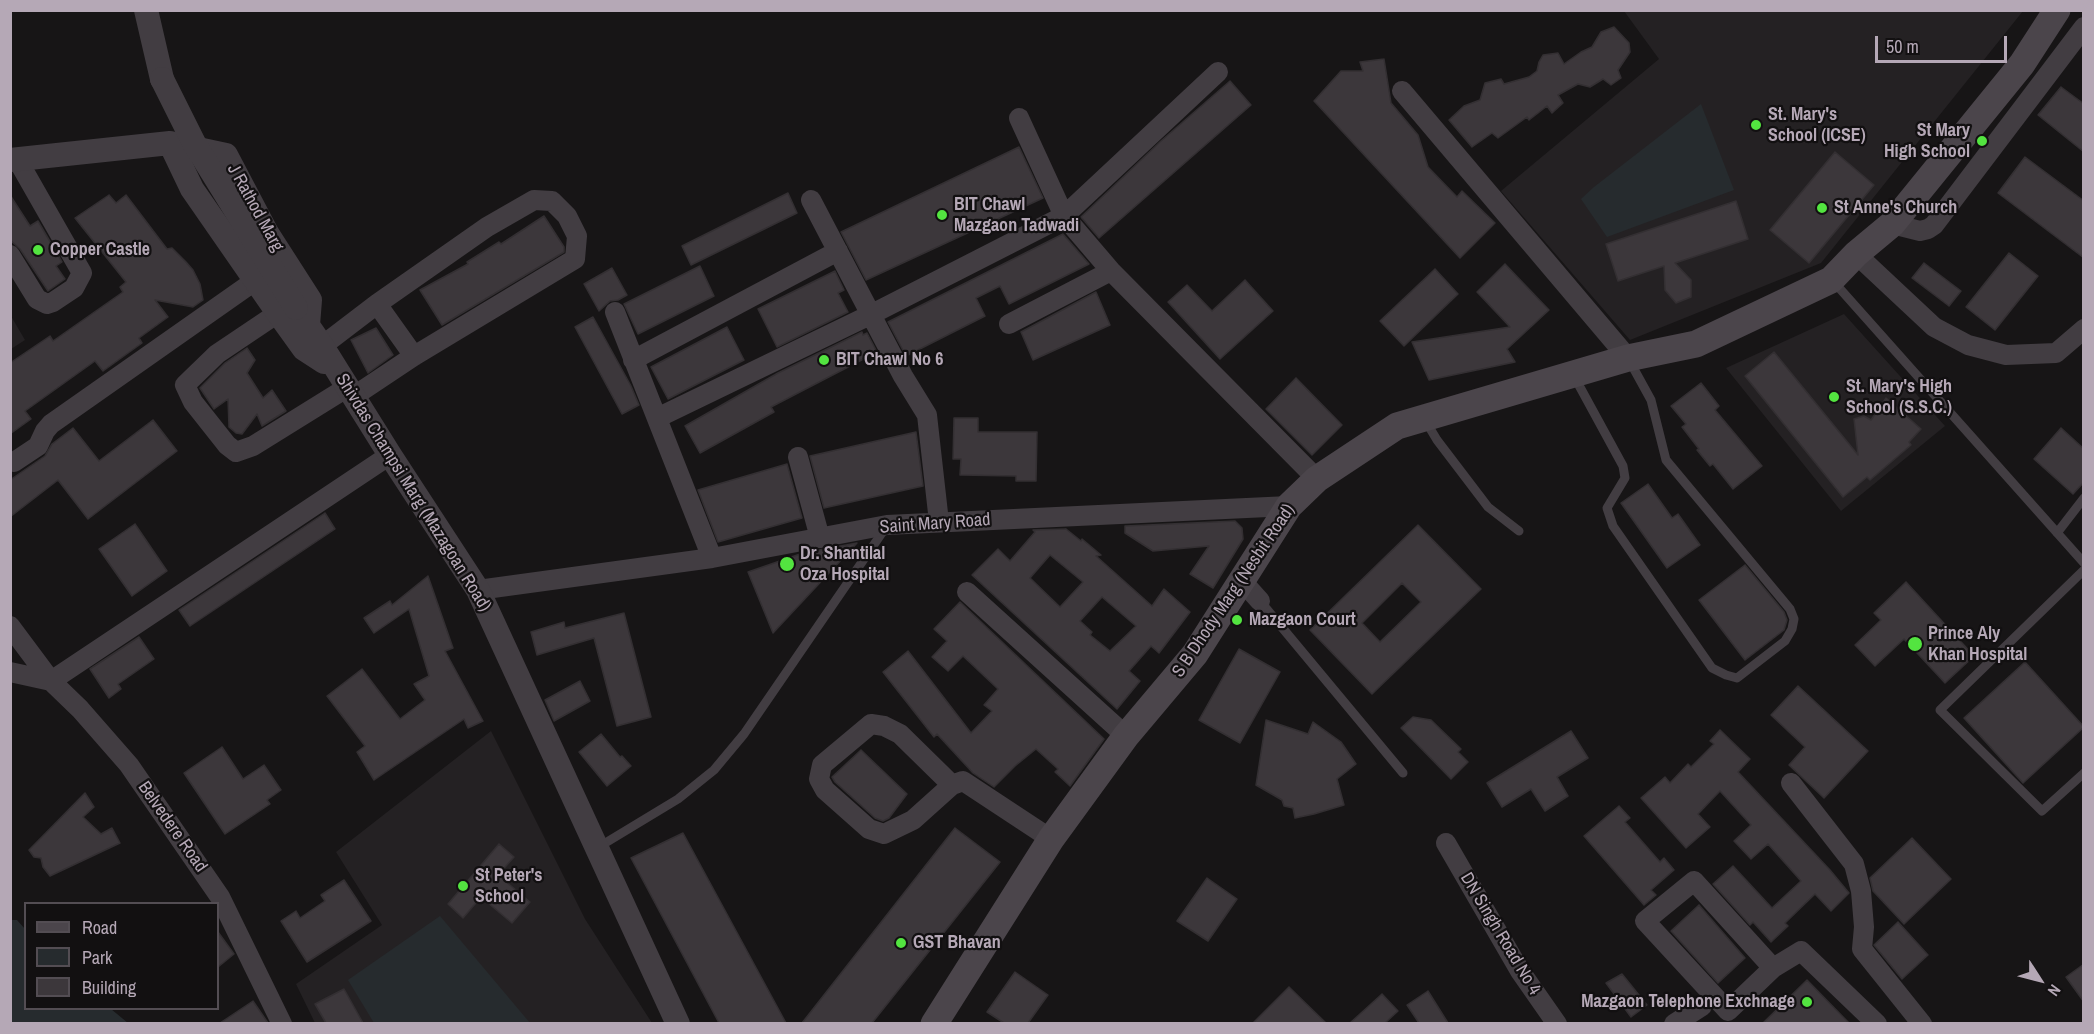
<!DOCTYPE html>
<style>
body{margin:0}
#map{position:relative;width:2094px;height:1034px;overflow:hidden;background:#171516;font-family:"Archivo Narrow",sans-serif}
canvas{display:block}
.frame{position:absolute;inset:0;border:12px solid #b5a8b6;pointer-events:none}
.legend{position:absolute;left:24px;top:902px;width:195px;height:108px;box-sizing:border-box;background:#121011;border:2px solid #534d53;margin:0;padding:8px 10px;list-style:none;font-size:18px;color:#b5a8b6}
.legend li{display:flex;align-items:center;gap:12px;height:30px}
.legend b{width:30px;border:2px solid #534d53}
.north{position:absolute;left:2010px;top:950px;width:60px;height:60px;-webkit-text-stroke:4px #121011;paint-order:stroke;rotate:126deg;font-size:16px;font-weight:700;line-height:24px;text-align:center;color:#b5a8b6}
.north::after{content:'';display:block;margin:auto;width:21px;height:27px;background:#b5a8b6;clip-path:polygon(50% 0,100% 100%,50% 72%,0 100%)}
.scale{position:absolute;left:1875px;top:36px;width:132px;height:27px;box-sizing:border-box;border:3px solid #b5a8b6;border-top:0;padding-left:8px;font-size:18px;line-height:21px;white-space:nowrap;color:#b5a8b6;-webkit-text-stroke:4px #121011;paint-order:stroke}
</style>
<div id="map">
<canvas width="2094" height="1034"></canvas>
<div class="frame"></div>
<ul class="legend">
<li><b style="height:8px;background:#4b454b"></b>Road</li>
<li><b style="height:16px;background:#262b2e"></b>Park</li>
<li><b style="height:16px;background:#3c373b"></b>Building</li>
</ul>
<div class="north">N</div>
<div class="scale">50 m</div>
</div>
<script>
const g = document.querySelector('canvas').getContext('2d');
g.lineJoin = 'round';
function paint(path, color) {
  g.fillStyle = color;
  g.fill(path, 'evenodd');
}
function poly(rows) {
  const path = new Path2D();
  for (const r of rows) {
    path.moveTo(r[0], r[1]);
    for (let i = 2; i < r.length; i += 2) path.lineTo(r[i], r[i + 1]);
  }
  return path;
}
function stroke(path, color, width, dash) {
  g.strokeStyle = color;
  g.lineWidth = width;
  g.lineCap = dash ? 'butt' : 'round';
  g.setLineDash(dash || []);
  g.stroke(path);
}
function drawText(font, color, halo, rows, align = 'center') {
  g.font = font + ' "Archivo Narrow",sans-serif';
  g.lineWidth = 4.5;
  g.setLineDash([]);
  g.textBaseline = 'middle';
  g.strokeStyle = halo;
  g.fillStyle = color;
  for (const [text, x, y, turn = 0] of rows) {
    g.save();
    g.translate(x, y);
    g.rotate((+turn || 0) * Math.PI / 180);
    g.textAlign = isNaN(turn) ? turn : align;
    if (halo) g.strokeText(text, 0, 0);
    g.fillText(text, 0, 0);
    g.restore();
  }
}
const built = poly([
 [1624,11,2023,11,1821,263,1630,340,1501,191,1659,59],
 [1844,314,1945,426,1841,511,1726,368],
 [11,316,25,340,11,349,10,349],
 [491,731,585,919,652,1023,315,1023,296,984,382,925,336,852]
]);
const green = poly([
 [1701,104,1734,190,1607,237,1581,199,1594,187],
 [440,916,530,1023,374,1023,348,980],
 [11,920,17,920,25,929,26,1008,111,1009,128,1023,11,1023]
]);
const building = poly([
 [1614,27,1629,43,1630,52,1618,70,1621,78,1611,85,1603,79,1590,87,1578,84,1558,95,1563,103,1552,113,1547,106,1529,120,1527,117,1498,138,1492,133,1472,147,1449,120,1464,106,1480,100,1485,83,1501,79,1504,84,1529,77,1537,71,1539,62,1543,55,1558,53,1564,64,1581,52,1592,47,1601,32,1614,27],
 [1384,59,1391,103,1418,135,1428,167,1457,197,1462,191,1495,223,1460,258,1314,101,1341,71,1363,71,1360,62,1384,59],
 [1230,81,1251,105,1099,238,1081,217,1161,141,1230,81],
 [2061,87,2084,104,2084,152,2038,115,2061,87],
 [1019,147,1043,198,866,280,841,232,1019,147],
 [1835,152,1874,185,1809,263,1770,230,1835,152],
 [2025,157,2084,201,2084,258,1998,193,2025,157],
 [788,193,797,213,691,265,682,246,788,193],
 [10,195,30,226,38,221,62,262,56,266,65,279,48,291,20,249,10,240,10,195],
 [109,195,116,203,126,195,167,249,172,248,186,262,193,270,200,284,203,300,193,307,155,300,168,317,139,338,142,343,103,371,95,361,25,411,31,419,10,434,10,363,50,336,53,341,123,292,120,287,126,282,75,218,109,195],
 [1736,201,1748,239,1675,263,1691,280,1691,297,1676,303,1665,290,1664,266,1618,281,1606,244,1736,201],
 [544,216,564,247,564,252,442,325,420,290,468,264,467,262,499,242,501,244,544,216],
 [1063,234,1089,264,1009,304,1000,286,976,298,985,316,906,356,888,322,1063,234],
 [2009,253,2038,276,1995,330,1966,307,2009,253],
 [1924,263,1961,291,1949,306,1912,278,1924,263],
 [1505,264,1549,310,1507,349,1515,362,1429,380,1412,342,1510,327,1477,292,1505,264],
 [700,266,714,296,638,334,624,304,700,266],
 [612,268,627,295,618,300,610,301,599,311,584,284,612,268],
 [1435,269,1458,294,1404,346,1380,321,1435,269],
 [835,271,844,290,838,293,848,312,777,347,758,309,835,271],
 [1245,280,1273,311,1220,359,1168,302,1187,285,1212,311,1245,280],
 [1096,292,1110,325,1033,360,1021,332,1096,292],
 [593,317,631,386,639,405,622,414,575,327,593,317],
 [727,327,744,360,668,399,651,367,727,327],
 [376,328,393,355,368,373,351,340,376,328],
 [862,332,863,335,867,333,877,352,771,407,774,412,700,453,685,426,778,373,862,332],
 [247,348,255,360,247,373,263,398,272,390,286,411,262,426,257,414,242,434,236,433,229,427,228,399,214,409,200,388,225,363,247,348],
 [1774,352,1858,455,1854,419,1864,416,1871,420,1886,398,1921,429,1909,442,1911,445,1870,480,1867,477,1843,497,1745,376,1774,352],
 [1296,378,1342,425,1312,455,1266,409,1296,378],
 [1701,383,1719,406,1715,410,1762,466,1733,489,1713,464,1710,466,1697,450,1699,449,1682,427,1686,424,1671,406,1701,383],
 [954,418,978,418,978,432,1037,432,1036,481,1016,481,1016,476,960,475,961,459,953,459,954,418],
 [153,420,177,451,88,519,58,480,10,517,10,480,45,456,52,444,73,428,99,461,153,420],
 [2061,428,2084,449,2084,482,2073,494,2034,459,2061,428],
 [916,432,923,486,824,508,810,456,916,432],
 [787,464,802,518,718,542,698,490,787,464],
 [1648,484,1672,518,1678,514,1700,545,1667,568,1621,503,1648,484],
 [325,513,335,529,190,626,179,610,325,513],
 [1235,521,1242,528,1243,539,1213,588,1190,574,1209,546,1153,551,1125,533,1125,526,1235,521],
 [135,524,167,571,132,596,99,549,135,524],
 [1418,525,1481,589,1372,694,1310,630,1418,525],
 [1402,583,1421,602,1380,642,1362,623,1402,583],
 [1066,529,1081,541,1082,539,1101,555,1096,556,1152,606,1164,589,1190,612,1159,653,1151,646,1129,671,1140,681,1117,709,972,575,998,549,1010,561,1035,532,1033,530,1066,529],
 [1050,555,1083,582,1060,607,1030,578,1050,555],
 [1102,597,1136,626,1110,651,1090,635,1092,632,1080,621,1102,597],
 [857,543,773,633,748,572,803,553,857,543],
 [1745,565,1784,612,1787,620,1784,630,1745,660,1699,600,1745,565],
 [428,576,453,648,445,651,483,721,468,728,464,719,374,780,357,752,365,746,327,696,362,669,400,719,425,700,414,684,429,676,409,609,374,633,364,618,390,601,392,605,428,576],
 [1906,582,1974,656,1945,683,1904,639,1875,666,1855,645,1881,620,1874,613,1906,582],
 [960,602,1104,739,1070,786,1055,772,1058,769,1036,749,1015,766,994,787,973,773,937,734,934,737,883,672,908,651,971,733,992,711,984,705,998,689,963,656,948,671,932,657,947,641,934,629,960,602],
 [624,613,651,717,617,726,594,638,537,655,531,632,564,622,565,628,624,613],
 [139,637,154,659,118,684,121,689,109,698,90,669,139,637],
 [1239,649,1280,672,1240,743,1199,720,1239,649],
 [2025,662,2084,727,2023,783,1964,718,2025,662],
 [580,681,590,701,554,721,545,700,580,681],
 [1798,686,1868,751,1824,798,1789,765,1805,747,1771,715,1798,686],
 [1413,717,1431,720,1461,749,1458,752,1468,762,1451,779,1401,728,1413,717],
 [1266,720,1308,734,1313,722,1341,742,1356,764,1337,779,1344,805,1314,814,1295,818,1293,808,1284,806,1282,800,1256,785,1266,720],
 [1720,730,1750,759,1738,772,1830,870,1849,893,1831,911,1815,894,1785,923,1788,926,1771,942,1753,922,1750,925,1713,884,1733,866,1772,908,1801,881,1768,844,1751,859,1734,841,1751,825,1720,791,1698,814,1710,827,1686,848,1641,798,1665,777,1670,783,1688,764,1691,767,1714,744,1710,741,1720,730],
 [1571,731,1588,758,1557,777,1568,796,1545,811,1531,789,1502,807,1487,783,1571,731],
 [601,734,620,757,622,756,631,766,607,786,579,752,601,734],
 [222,747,243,779,264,765,281,790,267,800,270,804,225,834,184,773,222,747],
 [861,750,907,794,889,818,883,821,875,818,835,782,832,777,861,750],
 [85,793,94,807,83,817,101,834,112,828,120,843,50,876,43,867,41,858,34,857,29,850,85,793],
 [1619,806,1630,818,1625,822,1660,862,1664,858,1674,870,1651,890,1656,895,1644,905,1584,836,1619,806],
 [955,828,1000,862,872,1023,802,1023,955,828],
 [683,833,786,1023,719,1023,631,858,683,833],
 [1912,838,1951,879,1904,924,1873,891,1870,878,1912,838],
 [499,844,514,857,498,875,530,902,512,923,481,897,463,918,448,904,499,844],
 [1207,878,1237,899,1208,941,1177,921,1207,878],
 [344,880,371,921,307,962,281,921,296,911,300,918,325,901,321,895,344,880],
 [1699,905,1745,958,1718,983,1671,931,1699,905],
 [1898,922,1928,955,1902,979,1874,945,1898,922],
 [218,932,234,954,218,967,218,932],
 [2084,964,2084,1002,2066,977,2084,964],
 [1015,972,1048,995,1028,1023,1004,1023,987,1012,1015,972],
 [1622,974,1647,1005,1631,1017,1606,983,1622,974],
 [1807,980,1849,1023,1763,1023,1807,980],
 [1289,987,1326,1023,1253,1023,1289,987],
 [344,989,363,1023,326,1023,315,1004,344,989],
 [1428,991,1448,1023,1419,1023,1407,1005,1428,991],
 [1382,994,1398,1011,1385,1023,1350,1023,1382,994],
 [253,1001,268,1023,220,1023,253,1001]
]);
const service = poly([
 [1833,281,2084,563],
 [1575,378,1623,466,1625,478,1607,508,1613,526,1712,668,1726,675,1737,678,1785,641,1792,629,1794,619,1790,609,1666,460,1651,400,1629,360],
 [1425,420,1437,440,1488,507,1519,531],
 [2057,533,2084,498],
 [2084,570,1940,710,2042,811,2084,773],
 [1260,601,1403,773],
 [597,848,678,799,714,770,744,734,886,527]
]);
const minor = poly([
 [1402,91,1628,358],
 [1019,118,1064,216,1111,271,1317,479],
 [811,200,903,376,927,415,939,522],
 [1892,224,1920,231,1928,229,1934,225,2084,27],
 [1856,254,1934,327,1968,345,2006,355,2056,353,2084,329],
 [10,255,37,299,47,304,53,302,74,288,82,273,17,159],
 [377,304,414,356],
 [615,312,712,558],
 [278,313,217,354,185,385,193,402,227,445,236,452,253,446,348,387],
 [1009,324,1111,271],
 [322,346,377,304,487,227,534,200,552,201,567,216,577,236,575,259,414,356,354,396],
 [633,360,838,251],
 [657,418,872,314,1064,216,1218,72],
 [798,457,820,538],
 [14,462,38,446,45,431,51,424,256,280],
 [1242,581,1260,601],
 [478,590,712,558,887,525,1289,506],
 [967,592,1126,736],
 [10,626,51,681,80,709,129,765,220,897,282,1024],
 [10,672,51,681],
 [51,681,390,455],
 [1791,783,1854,864,1861,891,1864,927,1862,949,1922,1024],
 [952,785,900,734,884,726,871,724,822,765,819,779,825,790,869,829,884,834,913,820,952,785,963,781,1051,839],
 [1446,843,1520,971,1557,1024],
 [1773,968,1694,881,1645,921,1728,1011,1773,968,1801,951,1877,1024],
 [1674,1024,1702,1006]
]);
const tertiary = poly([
 [146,10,162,79],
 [170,143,192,189,278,313,304,349,324,362],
 [10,160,170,143,226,155,267,233,310,300,308,325],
 [296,308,322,346,390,455,478,590,678,1024]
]);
const secondary = poly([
 [934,1024,1051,839,1126,736,1195,654,1289,506,1317,479,1397,426,1628,358,1696,344,1831,280,1856,254,1892,224,2022,64,2057,10]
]);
const tertiaryBridge = poly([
 [162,79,194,143,296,308]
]);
const markers = [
 [1756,125,6,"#53e440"],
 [1982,141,6,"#53e440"],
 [1822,208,6,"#53e440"],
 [942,215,6,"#53e440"],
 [38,250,6,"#53e440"],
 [824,360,6,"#53e440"],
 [1834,397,6,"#53e440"],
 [787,564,8,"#53e440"],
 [1237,620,6,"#53e440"],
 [1915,644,8,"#53e440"],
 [463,886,6,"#53e440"],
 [901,943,6,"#53e440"],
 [1807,1002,6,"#53e440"]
];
const poiNames = [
 ["St. Mary's",1768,115],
 ["School (ICSE)",1768,136],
 ["St Mary",1970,131,"right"],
 ["High School",1970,152,"right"],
 ["BIT Chawl",954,205],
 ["Mazgaon Tadwadi",954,226],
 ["St Anne's Church",1834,208],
 ["Copper Castle",50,250],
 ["BIT Chawl No 6",836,360],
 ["St. Mary's High",1846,387],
 ["School (S.S.C.)",1846,408],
 ["Dr. Shantilal",800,554],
 ["Oza Hospital",800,575],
 ["Mazgaon Court",1249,620],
 ["Prince Aly",1928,634],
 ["Khan Hospital",1928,655],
 ["St Peter's",475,876],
 ["School",475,897],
 ["GST Bhavan",913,943],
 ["Mazgaon Telephone Exchnage",1795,1002,"right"]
];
const streetNames = [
 ["J Rathod Marg",255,208,61],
 ["Shivdas Champsi Marg (Mazagoan Road)",413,493,58],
 ["Saint Mary Road",935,524,-4],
 ["S B Dhody Marg (Nesbit Road)",1234,591,-56],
 ["Belvedere Road",172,827,55],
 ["DN Singh Road No 4",1500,934,59]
];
paint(built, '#242123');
paint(green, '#262b2e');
paint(building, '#3c373b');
stroke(building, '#332f32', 1.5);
stroke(service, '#423d42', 9);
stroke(minor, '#423d42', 20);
stroke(tertiary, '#423d42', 24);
stroke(secondary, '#4b454b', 27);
stroke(tertiaryBridge, '#423d42', 24);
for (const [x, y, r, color] of markers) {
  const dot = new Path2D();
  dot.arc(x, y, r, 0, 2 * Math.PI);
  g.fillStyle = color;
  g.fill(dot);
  stroke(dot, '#121011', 2);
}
drawText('bold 18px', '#b5a8b6', '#121011', poiNames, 'left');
drawText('18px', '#b5a8b6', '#121011', streetNames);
</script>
